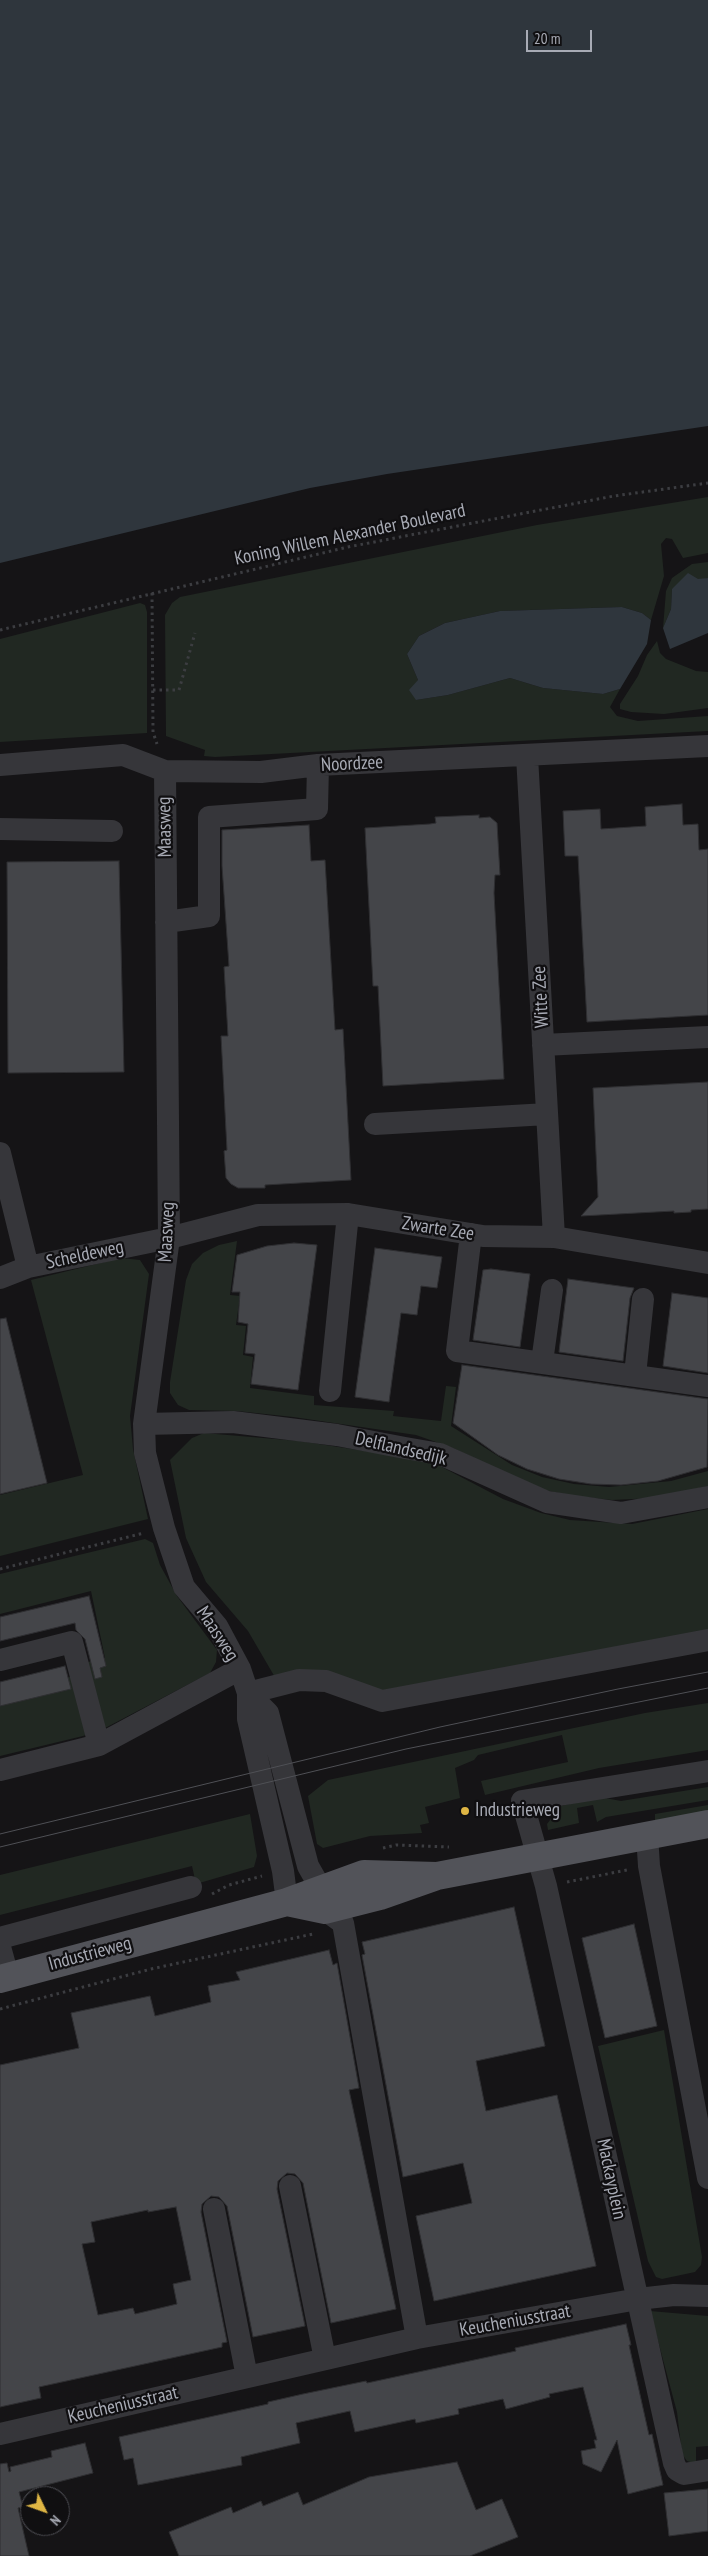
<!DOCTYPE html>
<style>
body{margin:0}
#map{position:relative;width:708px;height:2556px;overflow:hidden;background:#151416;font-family:"PT Sans Narrow",sans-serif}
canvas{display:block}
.north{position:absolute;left:20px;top:2486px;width:50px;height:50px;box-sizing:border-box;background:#100f11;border:1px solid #4d4d53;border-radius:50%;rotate:132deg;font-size:14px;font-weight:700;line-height:20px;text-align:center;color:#a8abb5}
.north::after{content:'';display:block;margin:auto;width:18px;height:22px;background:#deb544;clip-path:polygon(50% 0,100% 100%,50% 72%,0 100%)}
.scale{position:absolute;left:526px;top:30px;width:66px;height:22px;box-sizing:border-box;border:2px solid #a8abb5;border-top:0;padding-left:6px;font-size:15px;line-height:18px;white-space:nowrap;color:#a8abb5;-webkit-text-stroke:4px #100f11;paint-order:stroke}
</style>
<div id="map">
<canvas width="708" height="2556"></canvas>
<div class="north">N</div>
<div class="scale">20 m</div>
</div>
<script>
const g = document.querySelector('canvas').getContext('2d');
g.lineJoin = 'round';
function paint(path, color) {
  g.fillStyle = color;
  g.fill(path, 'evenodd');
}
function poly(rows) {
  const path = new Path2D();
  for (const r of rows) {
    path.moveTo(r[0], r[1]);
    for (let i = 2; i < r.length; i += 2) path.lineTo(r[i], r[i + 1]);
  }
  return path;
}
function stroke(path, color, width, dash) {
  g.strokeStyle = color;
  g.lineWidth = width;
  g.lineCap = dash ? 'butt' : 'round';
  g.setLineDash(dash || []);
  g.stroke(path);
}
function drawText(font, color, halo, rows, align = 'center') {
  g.font = font + ' "PT Sans Narrow",sans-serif';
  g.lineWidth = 4.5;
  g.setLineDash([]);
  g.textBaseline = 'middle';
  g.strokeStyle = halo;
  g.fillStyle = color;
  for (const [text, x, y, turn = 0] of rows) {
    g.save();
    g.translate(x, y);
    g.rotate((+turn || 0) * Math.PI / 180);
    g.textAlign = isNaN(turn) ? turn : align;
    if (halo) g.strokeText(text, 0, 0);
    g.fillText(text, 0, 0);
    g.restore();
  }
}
const green = poly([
 [708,497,708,553,683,558,672,539,666,538,661,544,664,576,651,620,642,613,622,607,500,611,445,623,419,636,407,654,418,680,416,700,448,695,510,678,543,688,603,694,620,689,610,707,617,716,638,721,708,716,708,731,215,757,204,756,205,750,166,736,165,615,172,603,180,597,537,525],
 [708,562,708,578,672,589,671,609,663,628,666,591,672,578,692,564],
 [140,603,145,605,147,612,147,733,0,742,0,639],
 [657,641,660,653,666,659,696,671,708,672,708,708,664,714,631,712,620,709,620,704,638,676,647,655],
 [237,1241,230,1295,240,1296,236,1325,246,1326,243,1355,253,1357,250,1388,314,1396,314,1405,394,1411,393,1416,441,1421,446,1386,456,1387,451,1426,512,1465,542,1477,574,1484,609,1487,671,1481,708,1471,708,1486,655,1498,612,1500,574,1496,539,1489,453,1448,416,1435,293,1417,237,1411,189,1410,178,1405,170,1393,170,1382,186,1280,192,1264,203,1253,219,1245],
 [121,1258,140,1260,149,1274,130,1416,133,1449,148,1519,0,1556,0,1495,83,1475,31,1280],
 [204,1433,299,1441,398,1456,440,1466,503,1499,541,1513,570,1520,632,1524,708,1509,708,1636,398,1696,276,1679,248,1631,206,1582,186,1538,170,1460,192,1438],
 [145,1539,153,1543,160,1565,177,1596,217,1650,216,1662,210,1673,107,1727,83,1736,0,1756,0,1696,73,1676,71,1666,105,1658,91,1591,0,1614,0,1574],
 [708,1703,708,1750,599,1768,485,1795,481,1781,568,1762,562,1735,478,1755,474,1760,455,1768,460,1798,425,1807,429,1823,420,1825,422,1833,370,1836,323,1848,317,1844,308,1796,328,1780,645,1713],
 [708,1787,708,1800,606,1817,597,1822,593,1805,577,1808,579,1823,548,1830,547,1824,561,1806,600,1797,621,1801],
 [708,1805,708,1813,655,1822,655,1814],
 [250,1814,257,1856,254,1867,196,1884,192,1866,0,1915,0,1875],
 [664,2030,702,2257,701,2265,695,2272,662,2279,656,2277,648,2261,598,2046],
 [650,2311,708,2316,708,2446,696,2447,696,2464,687,2461,682,2454,677,2412]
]);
const water = poly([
 [0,0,708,0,708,426,387,474,310,488,0,563],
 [688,573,698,579,708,578,708,633,670,649,663,628,671,609,672,589],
 [622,607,642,613,651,620,647,644,620,689,603,694,543,688,510,678,448,695,416,700,409,690,418,680,407,654,419,636,445,623,500,611]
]);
const building = poly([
 [682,804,683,825,698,824,699,850,708,849,708,1015,587,1022,578,856,565,856,563,811,600,809,601,829,646,826,645,807,682,804],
 [479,815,479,818,490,817,497,823,500,875,495,875,494,893,504,1079,383,1086,378,986,373,986,365,828,430,824,436,823,435,817,479,815],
 [309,825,311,861,325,860,335,1030,343,1029,351,1180,265,1185,265,1188,238,1188,231,1184,226,1178,224,1151,227,1150,221,1036,228,1036,224,967,229,966,222,866,222,830,309,825],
 [119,861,124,1072,8,1073,7,862,119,861],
 [708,1082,708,1209,691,1210,691,1212,674,1213,674,1211,581,1216,598,1197,593,1088,708,1082],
 [294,1243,317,1245,298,1390,251,1384,255,1354,245,1353,248,1324,238,1322,240,1292,232,1292,237,1255,267,1246,294,1243],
 [375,1248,442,1257,437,1288,421,1286,417,1315,401,1313,389,1402,355,1397,375,1248],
 [491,1269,530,1274,520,1347,473,1340,483,1270,491,1269],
 [568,1279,634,1288,630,1298,623,1361,559,1352,568,1279],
 [672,1293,708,1298,708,1373,663,1366,672,1293],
 [6,1318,47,1483,0,1494,0,1319,6,1318],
 [462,1365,708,1399,707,1467,658,1481,621,1485,591,1484,559,1479,527,1469,498,1455,453,1423,462,1365],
 [89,1596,106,1666,100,1668,102,1677,95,1679,85,1639,76,1630,75,1623,0,1641,0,1617,89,1596],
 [65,1666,71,1689,0,1706,0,1682,65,1666],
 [514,1907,545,2046,476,2061,486,2111,557,2095,596,2266,434,2301,416,2216,472,2203,463,2163,403,2177,362,1955,365,1954,362,1942,514,1907],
 [634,1924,657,2026,605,2038,582,1938,634,1924],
 [329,1950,333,1965,337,1963,359,2088,349,2090,396,2309,331,2323,303,2183,295,2174,287,2173,278,2181,277,2189,305,2326,253,2337,227,2206,219,2197,211,2196,202,2204,201,2212,227,2342,222,2343,222,2347,39,2387,41,2398,0,2407,0,2065,79,2048,71,2013,150,1996,155,2016,211,2002,208,1986,240,1980,236,1972,329,1950],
 [176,2207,191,2280,173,2284,177,2304,135,2314,133,2308,98,2315,82,2244,95,2242,91,2222,148,2210,148,2212,176,2207],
 [626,2324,631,2345,629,2345,649,2435,652,2434,663,2485,628,2494,617,2440,601,2472,583,2464,581,2451,596,2448,594,2440,597,2440,583,2387,549,2394,550,2397,506,2409,503,2399,458,2409,459,2414,416,2423,415,2419,355,2432,350,2411,296,2423,300,2443,241,2457,242,2465,138,2485,133,2458,124,2460,119,2437,268,2404,268,2402,303,2394,366,2381,367,2383,516,2351,515,2348,626,2324],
 [85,2443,93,2473,19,2492,23,2507,18,2508,29,2556,0,2556,0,2464,7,2463,9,2472,11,2471,10,2467,52,2457,51,2451,85,2443],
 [457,2462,476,2510,502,2499,518,2537,470,2556,179,2556,169,2532,231,2507,233,2513,261,2501,263,2506,298,2492,303,2505,369,2477,457,2462],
 [708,2489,708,2531,669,2536,664,2493,708,2489]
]);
const path = poly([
 [152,593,153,732,157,744],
 [0,630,348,547,614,496,708,483],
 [153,690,179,690,195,633],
 [0,1569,144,1533],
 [383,1848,396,1845,449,1847],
 [567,1882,627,1870],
 [212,1894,229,1885,262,1876],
 [0,2009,151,1969,313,1934]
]);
const minor = poly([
 [527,756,554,1237],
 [0,765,123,755,165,771,261,772,318,765,708,746],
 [165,771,169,1238,144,1424,145,1453,164,1528,184,1587,217,1626,240,1669,248,1693,248,1719,283,1871,287,1902],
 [0,829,112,831],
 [166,922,209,916,209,817,317,809,318,765],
 [543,1045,708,1037],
 [375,1124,547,1114],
 [0,1153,28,1267,169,1238,258,1215,348,1214,483,1236,554,1237,708,1263],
 [471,1234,457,1351,708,1386],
 [0,1278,28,1267],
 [542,1362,552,1290],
 [635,1375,643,1299],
 [330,1391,348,1214],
 [144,1424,233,1422,337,1435,405,1448,440,1454,547,1502,621,1513,708,1497],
 [0,1660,72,1642,99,1745],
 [248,1693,268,1713,308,1866,321,1889,325,1910,343,1923,417,2338],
 [248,1693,299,1680,326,1681,382,1701,708,1640],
 [0,1770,99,1745,240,1669],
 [708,1771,522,1801,546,1886,674,2463,677,2470,684,2474,708,2470],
 [647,1835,649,1866,708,2178],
 [0,1938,191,1887],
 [0,1947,8,1976],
 [290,2186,325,2359],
 [214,2209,247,2377],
 [0,2434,417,2338,638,2299,674,2295,708,2296]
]);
const major = poly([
 [287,1902,325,1910,380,1896,437,1876,708,1824],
 [0,1979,287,1902,364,1874,437,1876]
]);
const tram = poly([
 [0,1834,440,1727,618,1689,708,1672],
 [0,1847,406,1749,708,1688]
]);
const markers = [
 [465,1811,5,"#deb544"]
];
const streetNames = [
 ["Koning Willem Alexander Boulevard",350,535,-12],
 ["Noordzee",352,764,-3],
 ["Maasweg",165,827,-91],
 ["Witte Zee",541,997,-93],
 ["Zwarte Zee",438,1229,9],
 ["Maasweg",167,1232,-87],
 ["Scheldeweg",85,1255,-12],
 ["Delflandsedijk",401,1449,13],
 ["Maasweg",217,1634,57],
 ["Industrieweg",90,1954,-15],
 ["Mackayplein",611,2179,78],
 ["Keucheniusstraat",515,2321,-10],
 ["Keucheniusstraat",123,2405,-13]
];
const poiNames = [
 ["Industrieweg",475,1811]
];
paint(green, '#212822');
paint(water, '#2f363d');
paint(building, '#444549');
stroke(building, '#2f2f32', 1);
stroke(path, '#3c3d41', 3, [2.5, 4]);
stroke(minor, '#36363a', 22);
stroke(major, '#525359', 28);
stroke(tram, '#4f5055', 1);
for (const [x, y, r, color] of markers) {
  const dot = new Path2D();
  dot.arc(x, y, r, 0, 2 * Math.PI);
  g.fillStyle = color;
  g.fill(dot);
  stroke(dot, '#100f11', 2);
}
drawText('19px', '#a8abb5', '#100f11', streetNames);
drawText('19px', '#a8abb5', '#100f11', poiNames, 'left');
</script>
